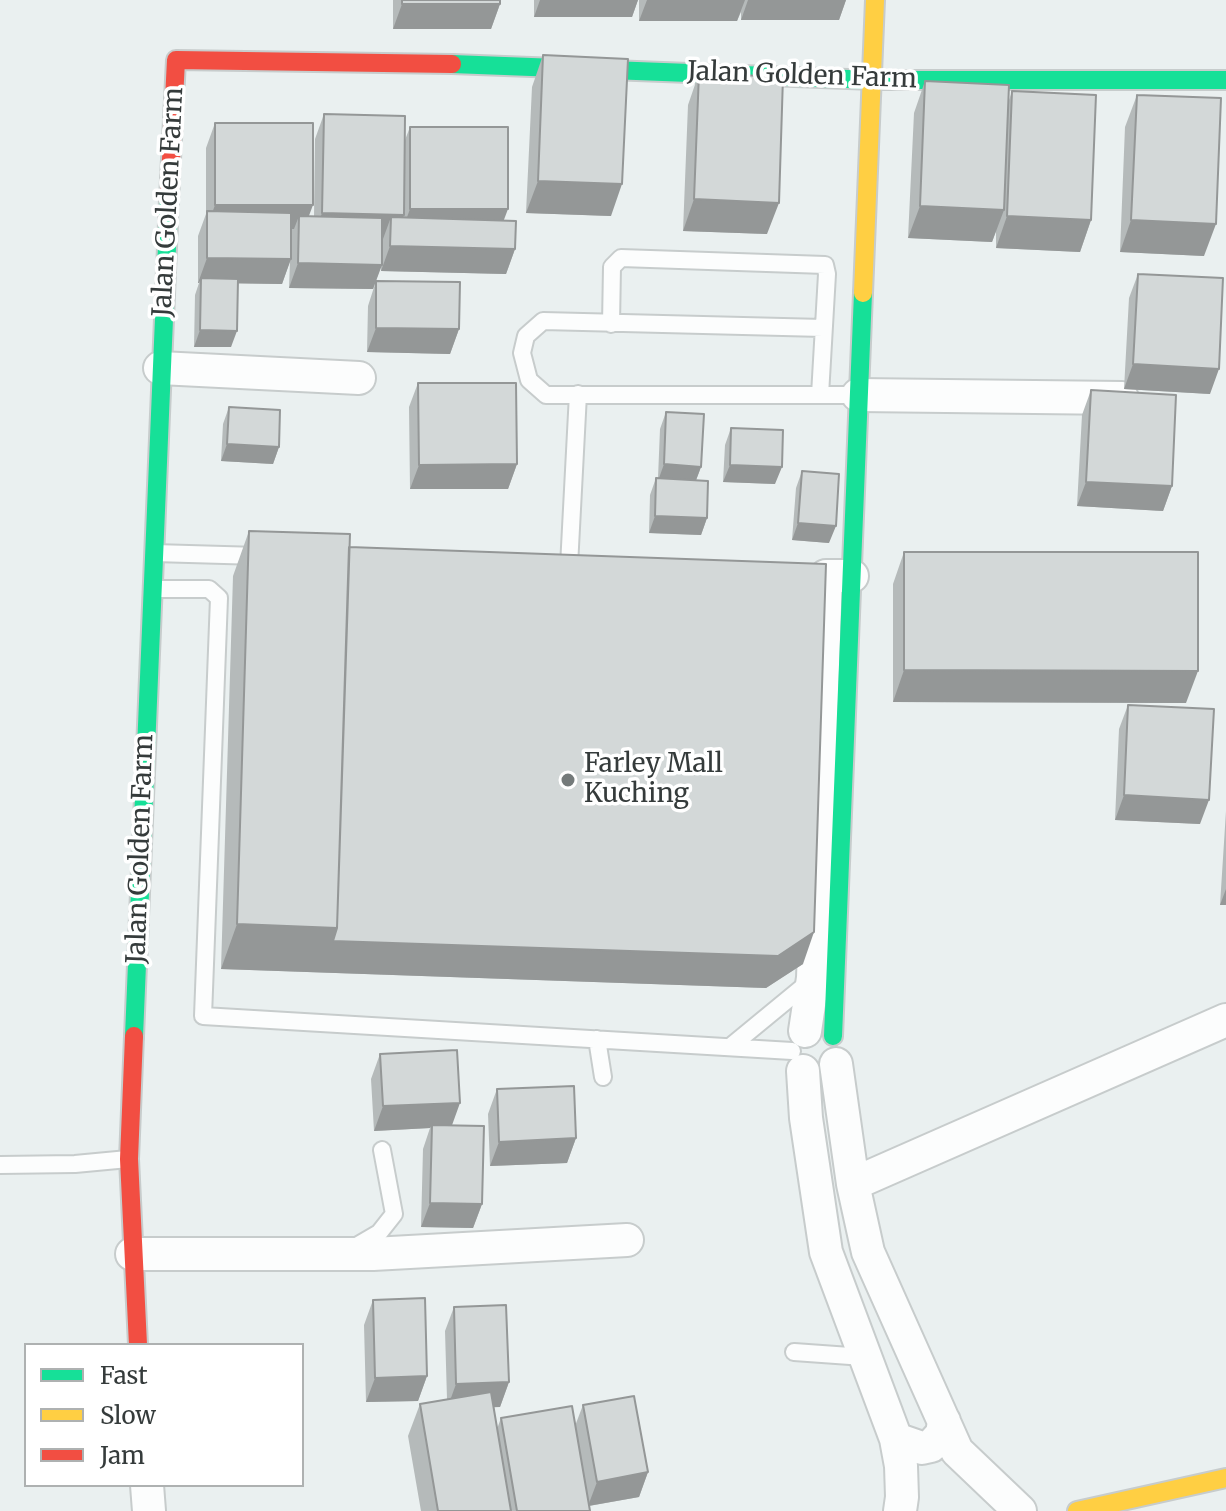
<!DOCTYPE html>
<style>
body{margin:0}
#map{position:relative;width:1226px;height:1511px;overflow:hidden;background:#eaf0f0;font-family:Merriweather,serif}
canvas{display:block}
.legend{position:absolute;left:24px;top:1343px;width:280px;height:144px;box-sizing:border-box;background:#fff;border:2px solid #aeb1b1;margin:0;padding:10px 14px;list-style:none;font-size:24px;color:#353b3b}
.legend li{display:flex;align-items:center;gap:16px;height:40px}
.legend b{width:40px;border:2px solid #aeb1b1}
</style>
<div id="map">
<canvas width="1226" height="1511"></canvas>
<ul class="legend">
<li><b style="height:10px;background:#16e098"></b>Fast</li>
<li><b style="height:10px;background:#ffcf43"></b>Slow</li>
<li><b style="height:10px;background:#f24e42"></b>Jam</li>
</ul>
</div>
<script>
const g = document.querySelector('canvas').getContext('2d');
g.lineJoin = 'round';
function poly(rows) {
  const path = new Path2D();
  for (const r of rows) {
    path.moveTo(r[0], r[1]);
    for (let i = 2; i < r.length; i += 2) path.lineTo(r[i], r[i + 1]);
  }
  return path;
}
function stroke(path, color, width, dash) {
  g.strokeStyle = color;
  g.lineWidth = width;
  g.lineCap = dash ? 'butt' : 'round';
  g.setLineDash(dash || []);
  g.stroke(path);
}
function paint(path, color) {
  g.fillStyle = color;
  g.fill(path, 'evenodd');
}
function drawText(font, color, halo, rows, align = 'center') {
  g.font = font + ' Merriweather,serif';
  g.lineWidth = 7;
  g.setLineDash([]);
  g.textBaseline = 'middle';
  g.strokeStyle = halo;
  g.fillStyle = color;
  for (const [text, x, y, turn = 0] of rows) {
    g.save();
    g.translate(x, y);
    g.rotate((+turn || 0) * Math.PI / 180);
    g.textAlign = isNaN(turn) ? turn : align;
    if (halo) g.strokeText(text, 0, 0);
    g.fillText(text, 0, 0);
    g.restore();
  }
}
const lane = poly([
 [611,324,612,267,621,258,825,265,827,274,820,395],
 [823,328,543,321,526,336,522,353,529,380,546,395,857,395],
 [154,553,259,556],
 [569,566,578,394],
 [152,589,209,589,219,598,203,1016,792,1051],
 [597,1039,603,1077],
 [730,1047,809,982],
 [0,1165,75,1164,128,1159],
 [355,1247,379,1233,394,1214,382,1150],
 [794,1352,864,1357]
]);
const street = poly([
 [160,368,359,378],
 [858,395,1122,398],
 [805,1031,813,978,826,576,852,576],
 [836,1064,853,1184,868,1252,957,1451,1020,1511],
 [803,1071,806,1118,826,1252,896,1439,901,1466,902,1497,900,1511],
 [853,1184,1226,1020],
 [132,1254,373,1254,627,1240],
 [896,1439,922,1448,931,1446,942,1434,944,1421],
 [147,1485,149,1511]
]);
const fast = poly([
 [452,64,874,80,1226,80],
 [134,1036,169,199],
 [833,1036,863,293]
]);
const slow = poly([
 [863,293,875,0],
 [1077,1511,1226,1478]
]);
const jam = poly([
 [169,199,176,60,452,64],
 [134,1036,129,1159,138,1345]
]);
const wall = poly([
 [393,0,500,0,500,4,491,29,393,29],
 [534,0,638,0,632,17,534,17],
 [639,0,846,0,839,20,741,20,741,12,737,21,639,21],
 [543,55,611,216,526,213,532,87],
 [699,73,767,234,683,231,688,105],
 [925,81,1009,100,1012,91,1091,220,1080,252,996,248,996,231,992,242,908,238,914,113],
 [1137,95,1204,256,1120,252,1125,127],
 [324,114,405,140,410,127,504,220,515,249,506,274,381,271,381,266,373,289,289,288,290,261,282,284,238,283,231,347,194,347,195,295,199,283,198,283,198,236,206,214,206,148,215,123,309,216,314,217,315,139],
 [1138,274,1210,394,1124,389,1129,298],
 [376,281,459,329,450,354,367,352,368,306],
 [418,383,517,464,508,489,410,489,409,407],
 [1091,390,1172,486,1163,511,1077,506,1082,415],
 [229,407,279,447,273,464,221,461,223,424],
 [666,412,701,467,696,480,707,518,701,535,649,533,650,495,656,478,658,478,660,429],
 [731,428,775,484,723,482,725,445],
 [802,471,829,543,792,540,796,488],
 [249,531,349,547,803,964,766,988,221,969,233,576],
 [904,552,1186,703,893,702,893,584],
 [1128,705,1200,824,1115,820,1119,729],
 [1226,811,1226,905,1220,905],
 [380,1054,452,1125,482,1204,473,1228,421,1227,423,1149,430,1128,374,1131,371,1079],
 [497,1089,576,1138,567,1163,490,1166,488,1114],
 [373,1300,427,1376,418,1401,366,1402,364,1325],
 [454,1307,509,1382,500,1407,494,1407,497,1429,501,1418,575,1426,583,1405,648,1472,639,1497,589,1506,590,1511,421,1511,408,1436,420,1404,447,1399,445,1331]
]);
const shadedWall = poly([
 [540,0,638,0,632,17,534,17],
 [647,0,745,0,737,21,639,21],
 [748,0,846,0,839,20,741,20],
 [402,4,500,4,491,29,393,29],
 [538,181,622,184,611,216,526,213],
 [694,199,779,203,767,234,683,231],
 [215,205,313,205,304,229,299,216,294,229,206,230],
 [920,206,1004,210,992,242,908,238],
 [410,209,508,209,499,233,401,234],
 [322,213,404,215,395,239,391,217,383,239,313,237],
 [1007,216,1091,220,1080,252,996,248],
 [1131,220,1216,224,1204,256,1120,252],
 [390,246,515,249,506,274,381,271],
 [207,258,291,259,282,284,201,283,201,278,199,283,198,283],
 [298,263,382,265,373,289,289,288],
 [376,328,459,329,450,354,367,352],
 [200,330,237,331,231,347,194,347],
 [1133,364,1219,369,1210,394,1124,389],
 [227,444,279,447,273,464,221,461],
 [517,464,508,489,410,489,419,465],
 [664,464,701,467,695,483,658,481],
 [730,465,782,467,775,484,723,482],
 [1086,482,1172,486,1163,511,1077,506],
 [655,516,707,518,701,535,649,533],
 [798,523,836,526,829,543,792,540],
 [904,670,1198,671,1186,703,893,702],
 [1124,795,1209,800,1200,824,1115,820],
 [1226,889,1226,905,1220,905],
 [237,924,814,932,803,964,766,988,221,969],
 [460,1103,451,1128,432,1125,430,1128,374,1131,383,1106],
 [576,1138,567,1163,490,1166,499,1142],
 [430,1203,482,1204,473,1228,421,1227],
 [427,1376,418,1401,366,1402,375,1378],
 [509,1382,500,1407,447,1409,456,1384],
 [648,1472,639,1497,588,1506,597,1482]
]);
const building = poly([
 [402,0,500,0,500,4,402,4,402,0],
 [543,55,628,59,622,184,538,181,543,55],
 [699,73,783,77,779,203,694,199,699,73],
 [925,81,1009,85,1004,210,920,206,925,81],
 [1012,91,1096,95,1091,220,1007,216,1012,91],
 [1137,95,1221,98,1216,224,1131,220,1137,95],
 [324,114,405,116,404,215,322,213,324,114],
 [215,123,313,123,313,205,215,205,215,123],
 [410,127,508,127,508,209,410,209,410,127],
 [207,211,291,213,291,259,207,258,207,211],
 [299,216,382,218,382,265,298,263,299,216],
 [391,217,516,221,515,249,390,246,391,217],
 [1138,274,1223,278,1219,369,1133,364,1138,274],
 [201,278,238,279,237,331,200,330,201,278],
 [376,281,460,282,459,329,376,328,376,281],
 [418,383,516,383,517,464,419,465,418,383],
 [1091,390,1176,395,1172,486,1086,482,1091,390],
 [229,407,280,410,279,447,227,444,229,407],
 [666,412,704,414,701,467,664,464,666,412],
 [731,428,783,430,782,467,730,465,731,428],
 [802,471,839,474,836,526,798,523,802,471],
 [656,478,708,481,707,518,655,516,656,478],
 [249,531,350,534,337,928,237,924,249,531],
 [349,547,826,564,814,932,778,956,333,941,337,928,349,547],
 [904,552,1198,552,1198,671,904,670,904,552],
 [1128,705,1214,709,1209,800,1124,795,1128,705],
 [457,1050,460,1103,383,1106,380,1054,457,1050],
 [574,1086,576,1138,499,1142,497,1089,574,1086],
 [432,1125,484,1126,482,1204,430,1203,432,1125],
 [425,1298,427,1376,375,1378,373,1300,425,1298],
 [506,1305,509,1382,456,1384,454,1307,506,1305],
 [491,1392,511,1511,438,1511,420,1404,491,1392],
 [634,1396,648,1472,597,1482,583,1405,634,1396],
 [572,1406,590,1511,517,1511,501,1418,572,1406]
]);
const markers = [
 [568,780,8,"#747a7a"]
];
const streetNames = [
 ["Jalan Golden Farm",802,76,2],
 ["Jalan Golden Farm",169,202,-87],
 ["Jalan Golden Farm",141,849,-88]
];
const poiNames = [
 ["Farley Mall",584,765],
 ["Kuching",584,795]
];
stroke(lane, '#c7cccc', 20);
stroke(street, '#c7cccc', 36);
stroke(fast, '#c7cccc', 22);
stroke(slow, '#c7cccc', 22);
stroke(jam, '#c7cccc', 22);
stroke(lane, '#fcfdfd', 16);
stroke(street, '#fcfdfd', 32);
stroke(fast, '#16e098', 18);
stroke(slow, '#ffcf43', 18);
stroke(jam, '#f24e42', 18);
paint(wall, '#b5baba');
paint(shadedWall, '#949797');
paint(building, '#d3d8d8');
stroke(building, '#949797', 2);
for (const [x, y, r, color] of markers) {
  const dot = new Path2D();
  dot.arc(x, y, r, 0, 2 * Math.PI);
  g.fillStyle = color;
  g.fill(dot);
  stroke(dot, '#fff', 3);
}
drawText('26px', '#353b3b', '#fff', streetNames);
drawText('26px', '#353b3b', '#fff', poiNames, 'left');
</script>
